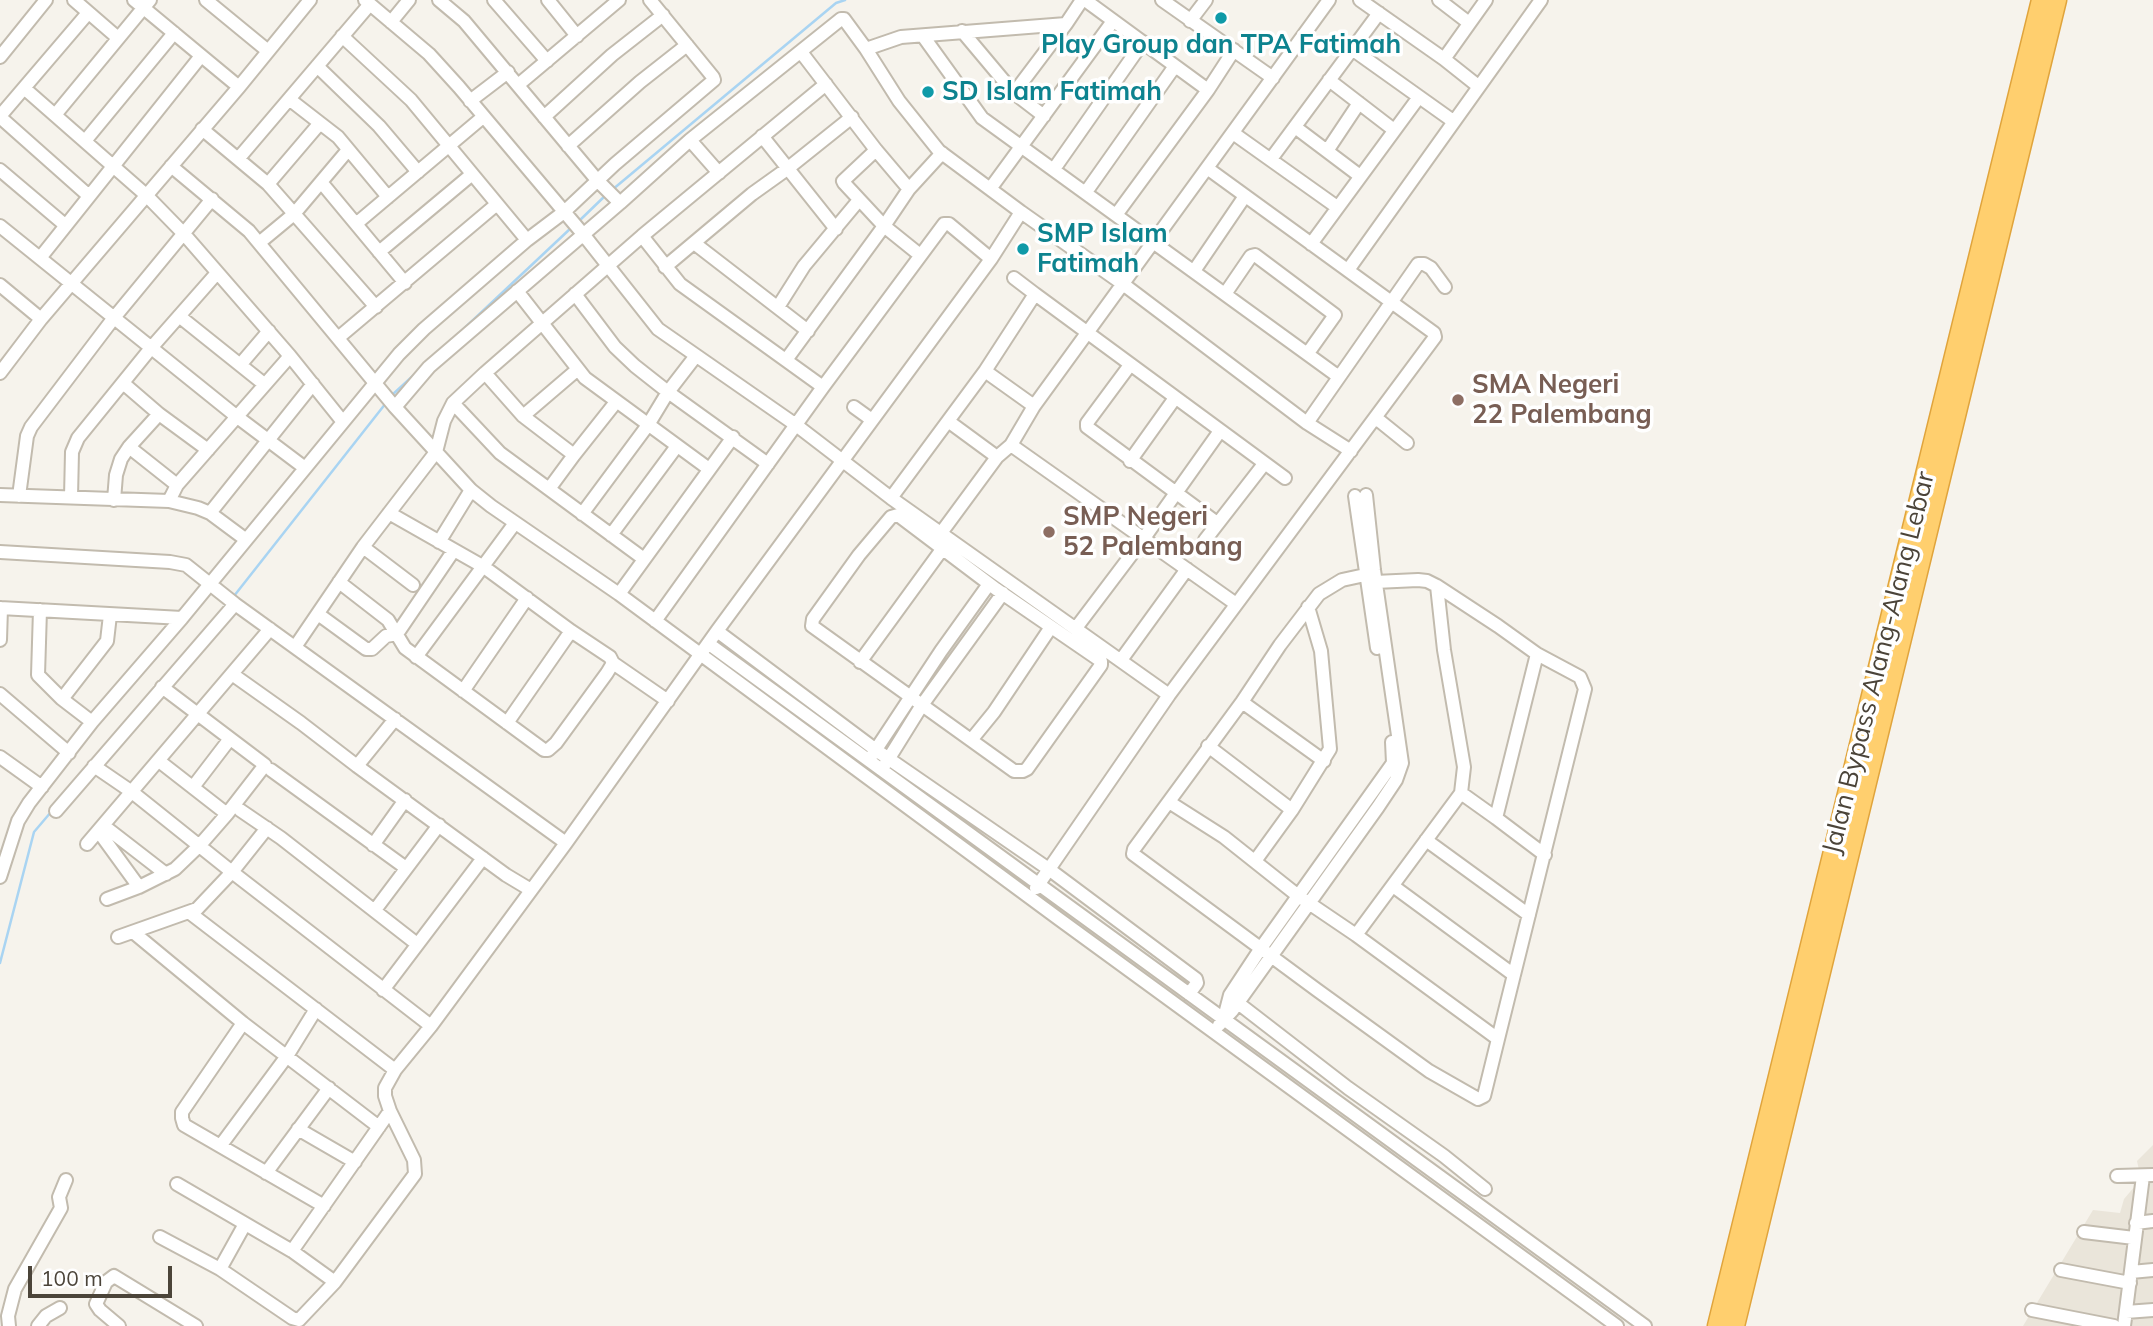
<!DOCTYPE html>
<style>
body{margin:0}
#map{position:relative;width:2153px;height:1326px;overflow:hidden;background:#f6f3ec;font-family:Mulish,sans-serif}
canvas{display:block}
.scale{position:absolute;left:28px;top:1266px;width:144px;height:32px;box-sizing:border-box;border:4px solid #4b4439;border-top:0;padding-left:9px;font-size:21px;line-height:24px;white-space:nowrap;color:#4b4439;-webkit-text-stroke:5px #fff;paint-order:stroke}
</style>
<div id="map">
<canvas width="2153" height="1326"></canvas>
<div class="scale">100 m</div>
</div>
<script>
const g = document.querySelector('canvas').getContext('2d');
g.lineJoin = 'round';
function paint(path, color) {
  g.fillStyle = color;
  g.fill(path, 'evenodd');
}
function poly(rows) {
  const path = new Path2D();
  for (const r of rows) {
    path.moveTo(r[0], r[1]);
    for (let i = 2; i < r.length; i += 2) path.lineTo(r[i], r[i + 1]);
  }
  return path;
}
function stroke(path, color, width, dash) {
  g.strokeStyle = color;
  g.lineWidth = width;
  g.lineCap = dash ? 'butt' : 'round';
  g.setLineDash(dash || []);
  g.stroke(path);
}
function drawText(font, color, halo, rows, align = 'center') {
  g.font = font + ' Mulish,sans-serif';
  g.lineWidth = 7;
  g.setLineDash([]);
  g.textBaseline = 'middle';
  g.strokeStyle = halo;
  g.fillStyle = color;
  for (const [text, x, y, turn = 0] of rows) {
    g.save();
    g.translate(x, y);
    g.rotate((+turn || 0) * Math.PI / 180);
    g.textAlign = isNaN(turn) ? turn : align;
    if (halo) g.strokeText(text, 0, 0);
    g.fillText(text, 0, 0);
    g.restore();
  }
}
const residential = poly([
 [2153,1145,2153,1326,2023,1326,2093,1210,2120,1213,2124,1199,2141,1179,2137,1161]
]);
const stream = poly([
 [612,190,836,3,845,0],
 [579,221,607,194],
 [454,338,571,228],
 [392,395,415,374],
 [234,596,386,403],
 [218,614,227,604],
 [0,963,34,832,51,812]
]);
const minor = poly([
 [74,0,118,38],
 [134,0,239,87],
 [206,0,268,51],
 [365,0,429,54,459,87,583,234,658,329,796,425,891,498,1169,695],
 [439,0,464,21,597,180,620,203],
 [494,0,547,61],
 [548,0,577,36],
 [1085,0,1208,90],
 [1162,0,1273,78],
 [1360,0,1444,59,1478,86],
 [1439,0,1469,23],
 [1190,21,1206,0],
 [391,22,409,0],
 [962,31,1014,93,1044,116],
 [342,36,411,100,527,240],
 [923,36,982,118,1339,377],
 [866,49,901,37,1066,24,1082,0],
 [1352,49,1453,121],
 [801,52,876,150,909,189],
 [0,57,46,0],
 [1444,59,1486,0],
 [317,66,379,126,418,172],
 [1329,80,1394,130],
 [518,85,619,0],
 [24,88,146,195,184,234,290,356,343,422],
 [1014,93,1066,24],
 [289,99,338,137,388,197],
 [470,101,508,72],
 [55,115,150,0],
 [0,116,88,13],
 [0,117,89,196],
 [544,117,612,55,663,15],
 [1295,127,1360,176],
 [202,129,268,184,376,307],
 [1233,133,1337,207],
 [762,136,836,229],
 [690,140,719,173],
 [85,141,174,33],
 [568,146,640,82,687,45],
 [876,150,843,181,844,183,884,226,920,255],
 [1327,151,1359,103],
 [238,159,370,4],
 [1271,159,1379,13],
 [171,166,249,231,394,406,471,490,491,506,619,594,1059,919,1617,1326],
 [1054,169,1143,42],
 [0,170,65,225],
 [321,182,405,283],
 [268,184,320,123],
 [990,189,1113,21],
 [1086,192,1175,66],
 [1116,215,1208,90,1234,50],
 [357,223,483,117],
 [0,226,236,416,305,468],
 [642,236,680,284,823,387],
 [259,243,294,214,348,150],
 [694,243,808,331],
 [1311,244,1419,97],
 [379,252,471,175],
 [40,258,201,56],
 [665,267,752,194,787,169,852,117],
 [1348,270,1541,0],
 [1194,271,1245,196],
 [1014,278,1035,294],
 [0,285,41,319],
 [517,291,585,378,709,469],
 [575,294,615,347,635,366,668,392,768,464],
 [1225,294,1251,256,1255,255,1335,315,1308,353],
 [778,307,804,266,859,200],
 [179,316,264,384],
 [338,338,497,204],
 [786,360,884,226,909,189,942,153],
 [240,365,269,331],
 [1130,365,1087,423,1087,427,1217,523],
 [985,371,1034,406],
 [0,373,41,319,239,87,310,0],
 [485,373,523,416,574,455],
 [123,383,159,414,208,450],
 [453,403,500,453,644,559],
 [395,407,429,367,620,203,690,140,841,19,844,19,866,49,899,101,939,151,1021,212,1123,284,1307,423,1351,451],
 [854,407,872,420],
 [523,416,578,369],
 [1376,418,1407,443],
 [948,421,997,457],
 [1307,423,1418,264,1424,264,1431,268,1445,287],
 [1011,445,1236,604],
 [129,447,177,485],
 [1130,461,1175,398],
 [549,489,574,455,616,402],
 [0,495,169,501,198,508,210,513,245,539],
 [19,496,27,436,31,427,113,319,212,199],
 [1355,496,1377,648],
 [71,497,72,452,78,438,151,348,217,273],
 [891,498,985,371,1035,294,1285,478],
 [114,500,116,475,121,459,129,447,159,414],
 [169,501,177,485,290,356],
 [210,513,313,384],
 [582,514,648,425,668,392,695,357],
 [898,515,996,589,1101,661,1101,665,1027,769,1023,771,1014,771,812,626,813,619,859,555,891,517,898,515],
 [941,533,997,457,1011,445,1034,406,1329,0],
 [611,535,677,446],
 [1205,540,1264,464],
 [439,542,471,490],
 [363,547,413,585],
 [0,552,170,562,186,565,235,604,566,843],
 [339,582,388,620,405,648,544,750,548,750,556,743,607,673,613,663,610,657,571,631,484,567,389,513],
 [1437,586,1444,650,1464,767,1461,793,1356,935,1498,1039,1585,689,1580,677,1537,654,1498,626,1437,586,1427,581,1418,580,1375,582,1365,575,1342,580,1319,594,1280,645,1242,702,1134,849,1133,854,1317,990,1429,1071,1478,1099,1484,1096,1498,1039],
 [619,594,733,437],
 [0,608,182,618],
 [40,610,38,675,62,699,92,722],
 [318,614,366,649,372,649,386,636,397,634,454,550],
 [655,621,823,387,944,224,949,224,991,259],
 [1076,628,1144,538,1220,431],
 [717,631,876,750,1050,870,1196,979,1197,983,1189,994],
 [0,640,1,608],
 [709,644,1645,1326],
 [295,647,363,547,436,452,444,421,453,403,485,373,642,236,826,84],
 [1537,654,1496,818,1545,855],
 [416,657,515,523],
 [1121,660,1187,569],
 [860,662,943,548],
 [613,663,668,701],
 [232,674,301,723,357,766,506,875,531,890],
 [463,691,527,598],
 [0,694,69,753],
 [62,699,107,641,110,615],
 [1242,702,1324,761],
 [507,723,571,631],
 [972,739,994,712,1051,627],
 [1208,746,1292,810],
 [873,754,941,651,989,584],
 [0,757,42,787],
 [159,761,227,814],
 [886,763,922,705,1003,593],
 [94,766,132,792,232,872,431,1026],
 [357,766,395,719],
 [271,770,406,868],
 [193,787,229,740],
 [1461,793,1496,818],
 [1169,802,1224,837,1297,895,1356,935],
 [240,810,281,838,417,944],
 [56,811,235,604],
 [104,826,166,874],
 [99,832,139,887],
 [1426,840,1529,915],
 [87,844,270,629],
 [373,845,405,800],
 [1255,861,1292,810,1330,749,1321,651,1308,607],
 [0,877,18,821,29,803,92,722,182,618,399,354,424,329,527,240,564,212,615,164,714,80,713,77,650,0],
 [1393,886,1514,975],
 [1036,888,1169,695,1435,337,1434,333,1207,168],
 [107,899,139,887,175,869,200,845,227,814,265,765,162,687],
 [375,910,439,825],
 [190,913,395,1070],
 [133,932,243,1023,379,1127],
 [118,937,197,909,232,872,267,828],
 [383,990,483,858],
 [1238,1003,1348,1088,1444,1156,1485,1189],
 [1224,1018,1230,995,1261,948,1393,763,1392,742],
 [243,1023,182,1112,182,1118,184,1125,324,1206],
 [1219,1025,1232,1011,1378,807,1396,780,1402,763,1374,570,1366,495],
 [298,1129,355,1162],
 [221,1145,287,1056,316,1009],
 [266,1173,329,1088],
 [2117,1176,2153,1175],
 [177,1184,292,1251,335,1282],
 [2136,1223,2153,1221],
 [2084,1232,2134,1238],
 [160,1237,220,1269,292,1318,299,1320,335,1282,415,1174,414,1160,390,1111],
 [292,1251,390,1111,385,1096,385,1088,395,1070,431,1026,566,843,717,631,991,259,1021,212],
 [220,1269,245,1224],
 [2061,1270,2130,1283],
 [2131,1272,2153,1270],
 [2032,1310,2114,1326],
 [2126,1312,2153,1310],
 [9,1326,8,1316,15,1289,61,1208,59,1197,66,1180],
 [38,1326,46,1316,60,1308],
 [119,1326,100,1310,96,1304,106,1282,114,1276,196,1326],
 [2124,1326,2143,1176]
]);
const highway = poly([
 [1717,1326,2041,0],
 [1735,1326,2057,0]
]);
const markers = [
 [1221,18,7,"#0f9aa8"],
 [928,92,7,"#0f9aa8"],
 [1023,249,7,"#0f9aa8"],
 [1458,400,7,"#8d6e63"],
 [1049,532,7,"#8d6e63"]
];
const cultureNames = [
 ["Play Group dan TPA Fatimah",1221,45,"center"],
 ["SD Islam Fatimah",942,92],
 ["SMP Islam",1037,234],
 ["Fatimah",1037,264]
];
const educationNames = [
 ["SMA Negeri",1472,385],
 ["22 Palembang",1472,415],
 ["SMP Negeri",1063,517],
 ["52 Palembang",1063,547]
];
const streetNames = [
 ["Jalan Bypass Alang-Alang Lebar",1879,663,-76]
];
paint(residential, '#eae5da');
stroke(stream, '#a9d4f2', 2.5);
stroke(minor, '#c2bbae', 16);
stroke(highway, '#e0a43c', 21);
stroke(minor, '#fff', 12);
stroke(highway, '#ffcf6e', 18);
for (const [x, y, r, color] of markers) {
  const dot = new Path2D();
  dot.arc(x, y, r, 0, 2 * Math.PI);
  g.fillStyle = color;
  g.fill(dot);
  stroke(dot, '#fff', 2.5);
}
drawText('bold 26px', '#0d838f', '#fff', cultureNames, 'left');
drawText('bold 26px', '#785e54', '#fff', educationNames, 'left');
drawText('26px', '#4b4439', '#fff', streetNames);
</script>
